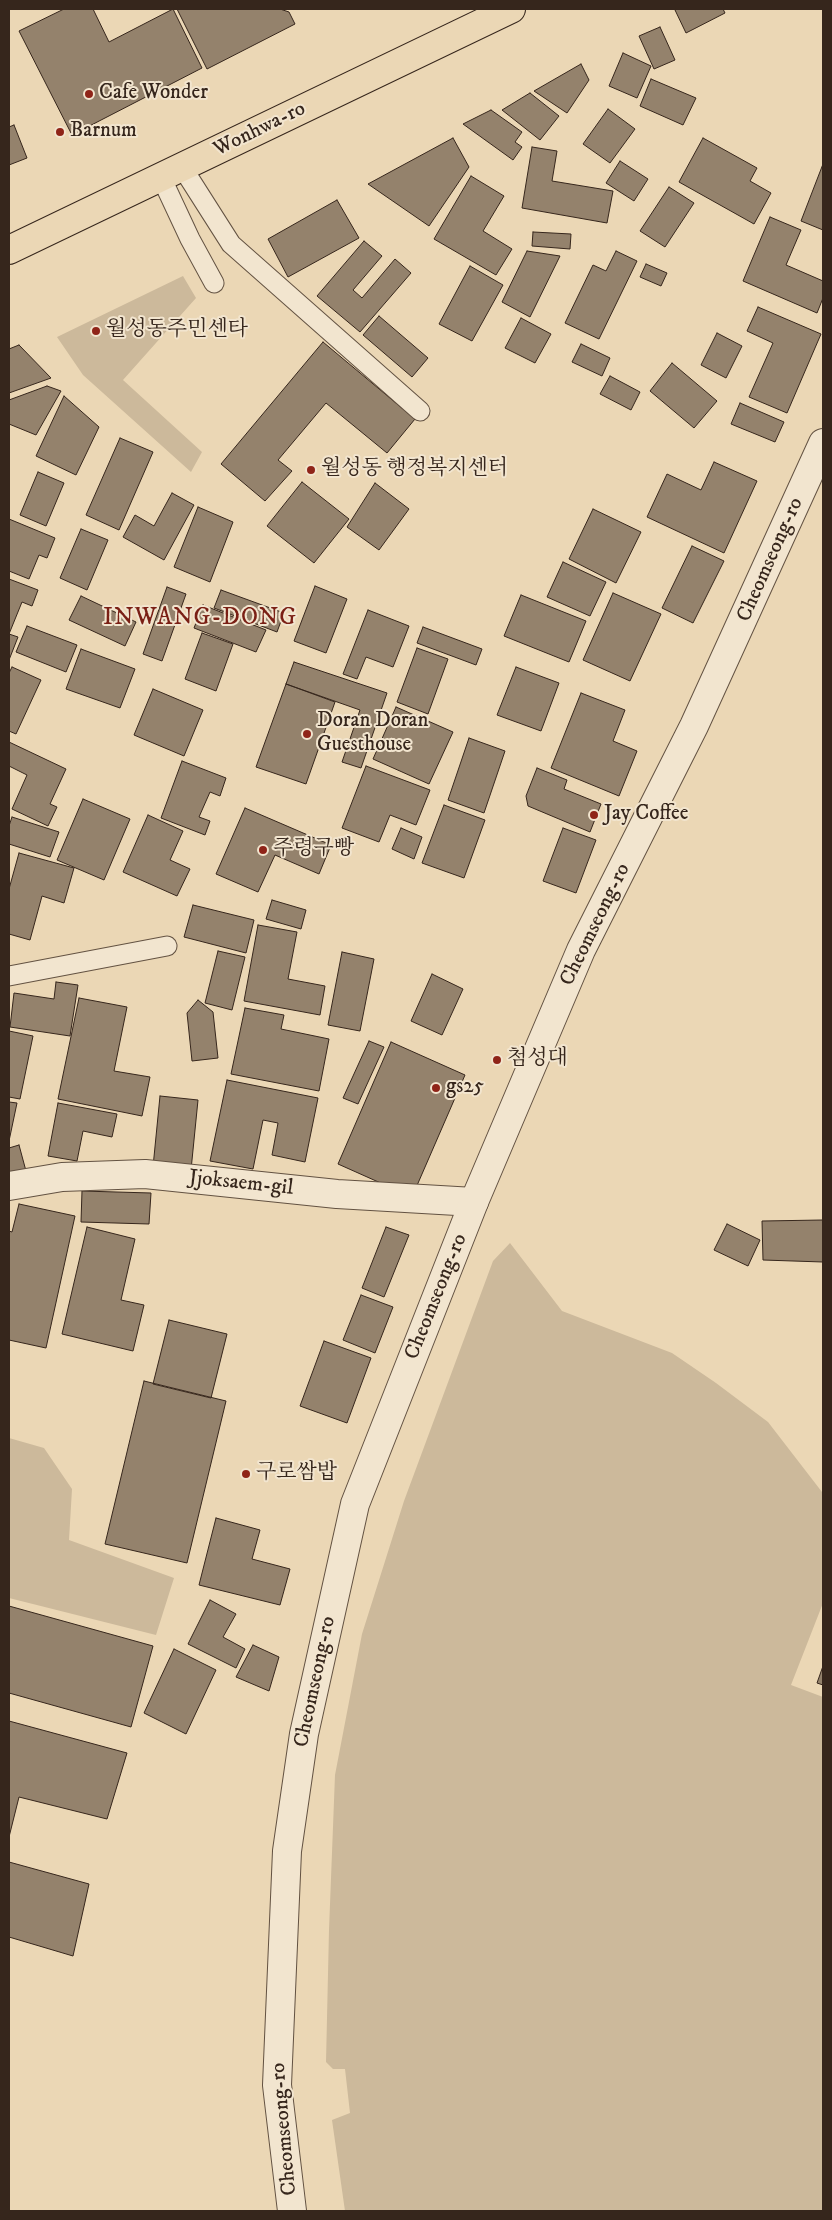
<!DOCTYPE html>
<meta charset="utf-8">
<style>
body{margin:0}
#map{position:relative;width:832px;height:2220px;overflow:hidden;background:#ebd7b5;font-family:"IM FELL DW Pica",serif}
canvas{display:block}
.frame{position:absolute;inset:0;border:10px solid #36261c;pointer-events:none}
</style>
<div id="map">
<canvas width="832" height="2220"></canvas>
<div class="frame"></div>
</div>
<script>
const g = document.querySelector('canvas').getContext('2d');
g.lineJoin = 'round';
function paint(path, color) {
  g.fillStyle = color;
  g.fill(path, 'evenodd');
}
function poly(rows) {
  const path = new Path2D();
  for (const r of rows) {
    path.moveTo(r[0], r[1]);
    for (let i = 2; i < r.length; i += 2) path.lineTo(r[i], r[i + 1]);
  }
  return path;
}
function stroke(path, color, width, dash) {
  g.strokeStyle = color;
  g.lineWidth = width;
  g.lineCap = dash ? 'butt' : 'round';
  g.setLineDash(dash || []);
  g.stroke(path);
}
function drawText(font, color, halo, rows, align = 'center') {
  g.font = font + ' "IM FELL DW Pica","Noto Serif KR",serif';
  g.lineWidth = 4;
  g.setLineDash([]);
  g.textBaseline = 'middle';
  g.strokeStyle = halo;
  g.fillStyle = color;
  for (const [text, x, y, turn = 0] of rows) {
    g.save();
    g.translate(x, y);
    g.rotate((+turn || 0) * Math.PI / 180);
    g.textAlign = isNaN(turn) ? turn : align;
    if (halo) g.strokeText(text, 0, 0);
    g.fillText(text, 0, 0);
    g.restore();
  }
}
const green = poly([
 [183,276,196,298,123,380,202,452,191,472,83,375,57,337],
 [510,1243,562,1311,672,1353,716,1383,768,1422,822,1492,823,1603,791,1685,823,1697,823,2211,345,2211,332,2120,350,2113,345,2069,333,2069,326,2062,329,1930,335,1775,362,1634,404,1501,493,1261],
 [9,1438,44,1448,72,1489,69,1540,174,1578,156,1635,9,1598]
]);
const building = poly([
 [64,9,93,9,109,42,173,9,202,68,72,135,19,31,64,9],
 [177,9,280,9,289,12,295,24,207,69,177,9],
 [677,9,723,9,725,13,686,33,675,10,677,9],
 [660,27,675,60,654,69,639,36,660,27],
 [623,53,651,66,637,98,609,86,623,53],
 [581,64,589,80,567,113,534,91,581,64],
 [651,79,696,98,683,125,640,106,651,79],
 [530,93,559,116,540,140,502,110,530,93],
 [608,109,635,129,610,163,583,144,608,109],
 [491,110,522,132,515,142,522,147,513,160,463,124,491,110],
 [14,125,27,158,9,165,9,127,14,125],
 [453,138,469,167,429,226,368,184,453,138],
 [703,138,757,168,750,181,771,193,754,224,679,182,703,138],
 [532,147,557,151,552,181,613,191,607,223,522,208,532,147],
 [620,161,648,179,634,201,606,183,620,161],
 [823,164,823,230,801,221,823,164],
 [471,176,504,196,483,231,512,249,496,275,434,239,471,176],
 [669,187,694,203,665,247,640,231,669,187],
 [337,200,359,238,288,277,268,239,337,200],
 [770,217,801,230,786,265,823,281,823,298,817,313,743,281,770,217],
 [533,232,571,234,570,249,532,246,533,232],
 [364,241,382,256,353,290,362,298,395,259,411,273,360,332,317,296,364,241],
 [527,251,560,256,530,317,502,302,527,251],
 [616,251,637,261,599,339,565,323,593,265,606,271,616,251],
 [646,264,667,273,661,286,640,277,646,264],
 [470,266,503,285,472,341,439,324,470,266],
 [758,307,821,334,787,413,749,397,773,343,747,331,758,307],
 [379,316,428,358,412,377,363,335,379,316],
 [521,318,551,334,535,363,505,348,521,318],
 [717,333,742,346,726,378,701,365,717,333],
 [323,342,415,419,387,453,326,403,278,460,292,471,265,501,221,464,323,342],
 [581,344,610,358,602,376,572,362,581,344],
 [19,345,51,378,9,393,9,349,19,345],
 [672,363,717,401,694,428,650,391,672,363],
 [610,376,640,392,631,410,600,394,610,376],
 [47,386,61,391,36,435,9,424,9,400,47,386],
 [64,396,99,427,76,475,36,456,64,396],
 [740,403,784,422,775,442,731,424,740,403],
 [120,438,153,452,119,530,86,515,120,438],
 [714,462,757,481,724,553,647,517,667,474,701,490,714,462],
 [38,472,64,483,46,526,20,515,38,472],
 [302,482,349,519,314,563,267,526,302,482],
 [375,483,409,509,379,550,347,527,375,483],
 [172,493,194,505,164,560,123,537,135,515,154,526,172,493],
 [198,507,233,522,210,582,174,567,198,507],
 [593,509,641,532,616,583,569,559,593,509],
 [9,519,55,538,47,558,39,555,29,579,9,571,9,519],
 [81,529,108,540,87,590,60,578,81,529],
 [692,546,724,561,693,623,662,608,692,546],
 [563,562,606,582,590,616,547,597,563,562],
 [9,579,38,590,32,606,22,602,9,634,18,637,9,660,9,579],
 [315,586,347,599,326,653,294,641,315,586],
 [167,587,186,594,162,661,143,654,167,587],
 [221,590,284,613,277,632,214,608,221,590],
 [613,593,661,614,630,681,583,660,613,593],
 [521,595,586,621,569,662,504,636,521,595],
 [81,596,136,622,125,646,69,620,81,596],
 [203,605,266,630,256,652,194,628,203,605],
 [368,610,409,626,393,667,366,657,357,679,343,674,368,610],
 [27,626,77,645,66,672,16,652,27,626],
 [423,627,482,649,476,665,417,643,423,627],
 [202,633,233,644,216,691,185,679,202,633],
 [417,648,448,659,428,714,397,702,417,648],
 [81,649,135,669,120,708,66,689,81,649],
 [294,662,387,693,361,768,342,762,360,710,286,684,294,662],
 [12,667,41,680,16,734,9,731,9,673,12,667],
 [516,667,559,683,541,731,497,715,516,667],
 [286,684,335,702,306,784,256,767,286,684],
 [153,689,203,710,184,756,134,735,153,689],
 [581,693,625,710,613,741,637,751,619,796,551,768,581,693],
 [396,707,453,732,429,784,373,759,396,707],
 [469,738,505,751,484,813,448,800,469,738],
 [9,742,66,769,50,804,57,807,48,826,12,809,27,775,9,766,9,742],
 [182,761,226,778,220,796,210,792,199,817,210,821,205,835,161,818,182,761],
 [366,766,430,790,416,825,390,815,379,842,342,828,366,766],
 [537,768,567,780,564,789,601,804,590,832,528,806,526,796,537,768],
 [83,799,130,819,104,880,57,860,83,799],
 [444,805,485,820,464,878,422,863,444,805],
 [245,808,331,845,319,874,275,855,258,892,216,874,245,808],
 [148,815,183,831,170,860,190,869,177,896,123,872,148,815],
 [12,817,59,832,50,857,9,844,9,826,12,817],
 [401,828,422,837,414,859,392,849,401,828],
 [563,828,596,840,576,893,543,881,563,828],
 [19,853,74,868,64,903,42,896,30,940,9,934,9,889,19,853],
 [272,900,306,910,301,929,266,919,272,900],
 [193,905,254,920,246,953,184,937,193,905],
 [258,925,297,932,288,979,325,986,320,1015,244,1001,258,925],
 [218,951,245,957,232,1010,205,1003,218,951],
 [342,952,374,959,360,1031,328,1025,342,952],
 [432,974,463,989,442,1035,411,1021,432,974],
 [56,982,78,985,70,1036,10,1027,14,993,54,999,56,982],
 [79,998,127,1007,114,1071,150,1077,142,1116,58,1099,79,998],
 [198,1000,213,1012,218,1058,192,1061,187,1013,198,1000],
 [245,1008,284,1015,281,1029,329,1039,319,1091,231,1074,245,1008],
 [9,1031,33,1036,20,1099,9,1097,9,1031],
 [369,1041,384,1047,358,1104,343,1098,369,1041],
 [391,1042,465,1075,412,1197,338,1164,391,1042],
 [227,1080,318,1098,305,1162,272,1155,278,1123,263,1120,253,1169,210,1161,227,1080],
 [160,1096,198,1100,191,1170,153,1167,160,1096],
 [9,1102,17,1103,9,1141,9,1102],
 [58,1103,117,1114,112,1137,83,1131,77,1161,48,1156,58,1103],
 [19,1145,26,1171,9,1174,9,1148,19,1145],
 [82,1191,151,1193,149,1224,81,1222,82,1191],
 [19,1204,75,1216,46,1348,9,1340,9,1231,12,1232,19,1204],
 [823,1220,823,1262,763,1260,762,1221,823,1220],
 [727,1224,760,1240,748,1266,714,1250,727,1224],
 [87,1227,135,1239,121,1300,144,1305,133,1351,62,1334,87,1227],
 [386,1227,409,1235,384,1297,362,1288,386,1227],
 [361,1295,393,1307,375,1353,343,1340,361,1295],
 [169,1320,227,1334,211,1398,153,1384,169,1320],
 [324,1341,371,1358,347,1423,300,1406,324,1341],
 [144,1381,226,1401,187,1563,105,1544,144,1381],
 [216,1518,260,1530,252,1559,290,1569,280,1605,199,1585,216,1518],
 [210,1600,236,1614,223,1637,245,1649,236,1668,188,1644,210,1600],
 [9,1606,153,1646,131,1727,9,1693,9,1606],
 [253,1645,279,1657,269,1691,236,1677,253,1645],
 [174,1649,216,1670,186,1734,144,1713,174,1649],
 [823,1666,823,1685,817,1683,823,1666],
 [9,1721,127,1753,107,1819,19,1797,9,1837,9,1721],
 [9,1862,89,1884,73,1956,9,1937,9,1862]
]);
const service = poly([
 [182,167,231,244,420,411],
 [161,177,190,239,214,283],
 [9,976,167,946]
]);
const minor = poly([
 [9,1186,62,1177,145,1174,337,1194,474,1202]
]);
const tertiary = poly([
 [292,2211,277,2085,287,1851,304,1734,355,1504,474,1202,581,950,694,726,823,443]
]);
const primary = poly([
 [9,250,511,9]
]);
const markers = [
 [89,94,5,"#8f2418"],
 [60,132,5,"#8f2418"],
 [96,331,5,"#8f2418"],
 [311,470,5,"#8f2418"],
 [307,734,5,"#8f2418"],
 [594,815,5,"#8f2418"],
 [263,850,5,"#8f2418"],
 [497,1060,5,"#8f2418"],
 [436,1088,5,"#8f2418"],
 [246,1474,5,"#8f2418"]
];
const poiNames = [
 ["Cafe Wonder",99,94],
 ["Barnum",70,132],
 ["월성동주민센타",106,331],
 ["월성동 행정복지센터",321,470],
 ["Doran Doran",317,722],
 ["Guesthouse",317,746],
 ["Jay Coffee",604,815],
 ["주령구빵",273,850],
 ["첨성대",507,1060],
 ["gs25",446,1088],
 ["구로쌈밥",256,1474]
];
const streetNames = [
 ["Wonhwa-ro",260,130,-26],
 ["Cheomseong-ro",771,560,-66],
 ["Cheomseong-ro",596,925,-64],
 ["Jjoksaem-gil",241,1184,6],
 ["Cheomseong-ro",437,1297,-68],
 ["Cheomseong-ro",316,1682,-78],
 ["Cheomseong-ro",285,2129,-95]
];
const quarterNames = [
 ["INWANG-DONG",200,619]
];
paint(green, '#ccb99b');
paint(building, '#94826c');
stroke(building, '#36261c', 1);
stroke(service, '#635242', 21);
stroke(minor, '#635242', 30);
stroke(tertiary, '#635242', 30);
stroke(primary, '#36261c', 30);
stroke(service, '#f2e5cf', 19);
stroke(minor, '#f2e5cf', 28);
stroke(tertiary, '#f2e5cf', 28);
stroke(primary, '#ebd7b5', 28);
for (const [x, y, r, color] of markers) {
  const dot = new Path2D();
  dot.arc(x, y, r, 0, 2 * Math.PI);
  g.fillStyle = color;
  g.fill(dot);
  stroke(dot, '#f2e5cf', 2);
}
drawText('21px', '#36261c', '#f2e5cf', poiNames, 'left');
drawText('21px', '#36261c', '#f2e5cf', streetNames);
g.letterSpacing = '1px';
drawText('24px', '#7a1f14', '#f2e5cf', quarterNames);
g.letterSpacing = '0px';
</script>
